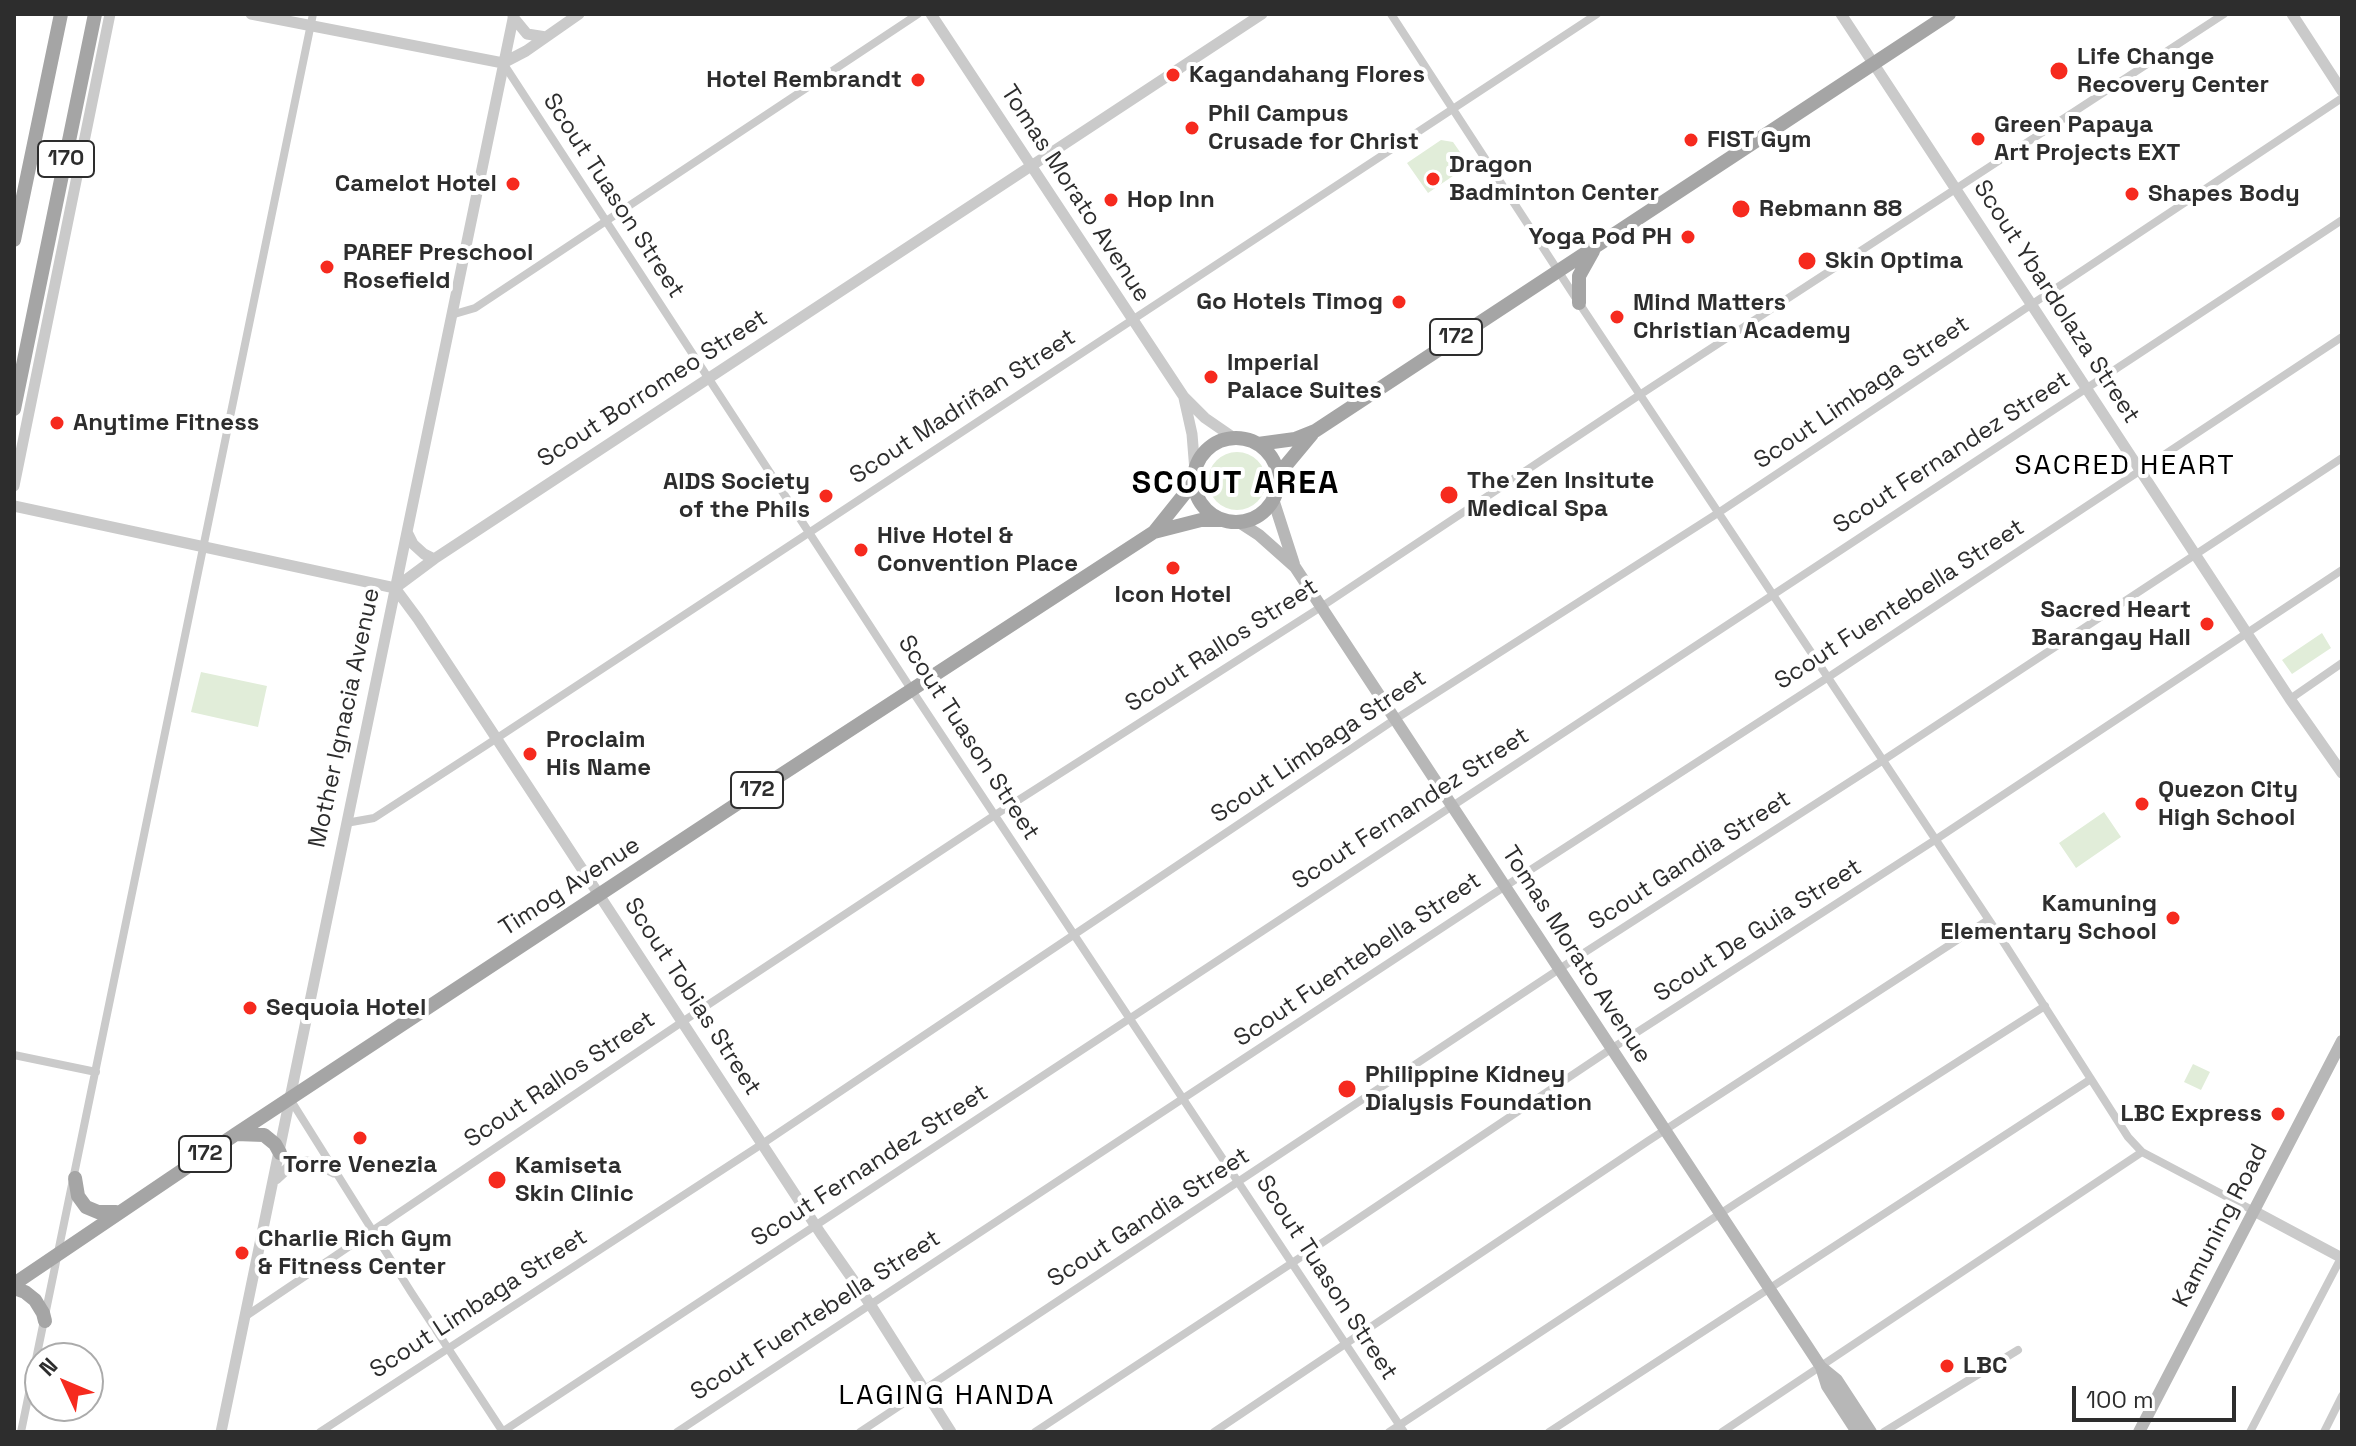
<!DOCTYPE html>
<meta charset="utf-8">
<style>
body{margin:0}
#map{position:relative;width:2356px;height:1446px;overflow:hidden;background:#fff;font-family:"Space Grotesk",sans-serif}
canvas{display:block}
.frame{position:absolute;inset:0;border:16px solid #2d2d2d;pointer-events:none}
.north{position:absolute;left:24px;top:1342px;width:80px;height:80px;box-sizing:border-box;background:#fff;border:2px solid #ababab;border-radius:50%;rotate:314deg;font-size:22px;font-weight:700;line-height:32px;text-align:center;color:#2d2d2d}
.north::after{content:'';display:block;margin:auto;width:28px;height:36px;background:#f62a1e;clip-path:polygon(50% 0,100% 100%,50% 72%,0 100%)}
.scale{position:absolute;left:2072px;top:1386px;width:164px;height:36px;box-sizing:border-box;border:4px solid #2d2d2d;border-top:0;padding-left:10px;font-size:24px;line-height:28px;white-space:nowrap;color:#2d2d2d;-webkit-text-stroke:6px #fff;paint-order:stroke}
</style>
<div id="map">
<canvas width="2356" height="1446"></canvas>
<div class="frame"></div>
<div class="north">N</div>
<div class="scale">100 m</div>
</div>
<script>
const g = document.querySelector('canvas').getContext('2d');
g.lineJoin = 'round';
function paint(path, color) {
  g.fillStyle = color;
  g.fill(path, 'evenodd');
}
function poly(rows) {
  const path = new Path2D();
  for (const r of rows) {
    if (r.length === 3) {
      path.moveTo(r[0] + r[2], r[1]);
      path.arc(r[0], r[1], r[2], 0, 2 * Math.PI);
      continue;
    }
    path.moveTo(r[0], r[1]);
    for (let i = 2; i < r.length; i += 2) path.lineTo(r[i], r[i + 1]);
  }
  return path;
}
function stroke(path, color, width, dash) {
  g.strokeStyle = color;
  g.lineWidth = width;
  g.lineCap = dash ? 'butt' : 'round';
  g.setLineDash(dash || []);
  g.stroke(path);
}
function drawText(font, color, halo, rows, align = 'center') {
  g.font = font + ' "Space Grotesk",sans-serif';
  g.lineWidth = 8;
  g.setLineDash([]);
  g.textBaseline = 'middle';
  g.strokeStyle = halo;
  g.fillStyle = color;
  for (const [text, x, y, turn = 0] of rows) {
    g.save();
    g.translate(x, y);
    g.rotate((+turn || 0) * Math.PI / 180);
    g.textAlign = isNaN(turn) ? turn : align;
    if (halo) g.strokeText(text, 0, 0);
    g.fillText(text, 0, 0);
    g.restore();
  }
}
const green = poly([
 [1441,140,1453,142,1469,165,1428,193,1407,163],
 [1237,481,29],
 [2322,633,2331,648,2292,674,2282,660],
 [201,672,267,686,258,727,191,712],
 [2104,812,2121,837,2076,868,2059,843],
 [2193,1064,2210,1072,2201,1090,2184,1082]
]);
const minor = poly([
 [1391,14,1579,303,1997,932,2128,1137,2142,1152,2254,1211],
 [503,63,911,689,1404,1432],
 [451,315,475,308,918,14],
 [2290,699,2342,663],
 [346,823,374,818,485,746,1597,14],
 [14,1055,96,1072],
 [290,1099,411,1292,503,1432],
 [246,1316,682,1022,995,815,1321,607,1641,394,2224,14],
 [21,1432,313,14],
 [320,1432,762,1144,1394,720,1718,513,2342,98],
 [502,1432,2342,220],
 [677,1432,1504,887,1827,678,2342,337],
 [860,1432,1576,958,1882,761,2342,458],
 [1035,1432,1292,1263,1611,1049,1935,840,2342,570],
 [1214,1432,1648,1141,1988,920],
 [1389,1432,1738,1202,2045,1006],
 [1549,1432,2091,1079],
 [1722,1432,2142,1152],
 [1884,1432,2018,1350],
 [2250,1432,2342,1256],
 [2324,1432,2342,1396]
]);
const tertiary = poly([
 [251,14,503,63],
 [931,14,1184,397,1205,418,1234,438],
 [1841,14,2290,699,2342,773],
 [2292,14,2342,91],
 [513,17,527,34,546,37],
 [503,63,526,51,579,14],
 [1184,398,1192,434,1195,471],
 [14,486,110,14],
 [14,506,395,588,434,559,1262,14],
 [407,532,413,544,424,554,434,559],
 [395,588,418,619,552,823,821,1234,870,1304,951,1432],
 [276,1179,289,1167,306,1162,316,1163,334,1172],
 [2254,1211,2342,1258],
 [221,1432,514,14]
]);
const secondary = poly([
 [1273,499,1294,564],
 [1239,522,1259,535,1295,567,1821,1367,1827,1386,1857,1432],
 [1821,1367,1837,1380,1871,1432],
 [2139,1432,2342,1041]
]);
const primary = poly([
 [14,240,61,14],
 [1579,303,1579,276,1593,251],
 [14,409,95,14],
 [1236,480,42],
 [1258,444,1295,439,1315,431,1949,14],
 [1278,481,1287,464,1312,434],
 [1154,532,1194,482],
 [236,1134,264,1135,275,1144,280,1153],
 [75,1178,78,1196,86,1207,98,1212,116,1212],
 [14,1284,236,1134,767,784,1154,532,1201,520,1223,520],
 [14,1288,25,1292,35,1300,43,1313,45,1321]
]);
const markers = [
 [2059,71,10,"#f62a1e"],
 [1173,75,8,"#f62a1e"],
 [918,80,8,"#f62a1e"],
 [1192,128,8,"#f62a1e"],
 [1978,139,8,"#f62a1e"],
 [1691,140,8,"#f62a1e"],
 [1433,179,8,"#f62a1e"],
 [513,184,8,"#f62a1e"],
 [2132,194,8,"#f62a1e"],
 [1111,200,8,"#f62a1e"],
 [1741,209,10,"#f62a1e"],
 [1688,237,8,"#f62a1e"],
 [1807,261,10,"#f62a1e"],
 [327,267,8,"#f62a1e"],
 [1399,302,8,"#f62a1e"],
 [1617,317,8,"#f62a1e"],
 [1211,377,8,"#f62a1e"],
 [57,423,8,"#f62a1e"],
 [1449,495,10,"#f62a1e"],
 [826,496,8,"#f62a1e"],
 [861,550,8,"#f62a1e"],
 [1173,568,8,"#f62a1e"],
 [2207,624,8,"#f62a1e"],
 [530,754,8,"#f62a1e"],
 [2142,804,8,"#f62a1e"],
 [2173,918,8,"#f62a1e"],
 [250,1008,8,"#f62a1e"],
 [1347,1089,10,"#f62a1e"],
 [2278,1114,8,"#f62a1e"],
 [360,1138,8,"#f62a1e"],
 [497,1180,10,"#f62a1e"],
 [242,1253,8,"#f62a1e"],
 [1947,1366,8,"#f62a1e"]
];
const shields = [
 [66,159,56],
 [1456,337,52],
 [757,790,52],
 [205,1154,52]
];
const shieldNames = [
 ["170",66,159],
 ["172",1456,337],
 ["172",757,790],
 ["172",205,1154]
];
const poiNames = [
 ["Life Change",2077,57],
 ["Recovery Center",2077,85],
 ["Kagandahang Flores",1189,75],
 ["Hotel Rembrandt",902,80,"right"],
 ["Phil Campus",1208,114],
 ["Crusade for Christ",1208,142],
 ["Green Papaya",1994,125],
 ["Art Projects EXT",1994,153],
 ["FIST Gym",1707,140],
 ["Dragon",1449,165],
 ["Badminton Center",1449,193],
 ["Camelot Hotel",497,184,"right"],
 ["Shapes Body",2148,194],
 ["Hop Inn",1127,200],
 ["Rebmann 88",1759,209],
 ["Yoga Pod PH",1672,237,"right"],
 ["PAREF Preschool",343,253],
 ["Rosefield",343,281],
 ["Skin Optima",1825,261],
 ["Go Hotels Timog",1383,302,"right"],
 ["Mind Matters",1633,303],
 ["Christian Academy",1633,331],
 ["Imperial",1227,363],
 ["Palace Suites",1227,391],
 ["Anytime Fitness",73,423],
 ["The Zen Insitute",1467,481],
 ["Medical Spa",1467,509],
 ["AIDS Society",810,482,"right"],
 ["of the Phils",810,510,"right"],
 ["Hive Hotel &",877,536],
 ["Convention Place",877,564],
 ["Icon Hotel",1173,595,"center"],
 ["Sacred Heart",2191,610,"right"],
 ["Barangay Hall",2191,638,"right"],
 ["Proclaim",546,740],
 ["His Name",546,768],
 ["Quezon City",2158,790],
 ["High School",2158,818],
 ["Kamuning",2157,904,"right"],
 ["Elementary School",2157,932,"right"],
 ["Sequoia Hotel",266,1008],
 ["Philippine Kidney",1365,1075],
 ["Dialysis Foundation",1365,1103],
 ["LBC Express",2262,1114,"right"],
 ["Torre Venezia",360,1165,"center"],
 ["Kamiseta",515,1166],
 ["Skin Clinic",515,1194],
 ["Charlie Rich Gym",258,1239],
 ["& Fitness Center",258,1267],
 ["LBC",1963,1366]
];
const streetNames = [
 ["Tomas Morato Avenue",1075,194,57],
 ["Scout Tuason Street",613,196,57],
 ["Scout Ybardolaza Street",2056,302,57],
 ["Scout Borromeo Street",653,389,-33],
 ["Scout Limbaga Street",1862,393,-34],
 ["Scout Madriñan Street",963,407,-33],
 ["Scout Fernandez Street",1952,453,-33],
 ["Scout Fuentebella Street",1900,605,-33],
 ["Scout Rallos Street",1222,646,-33],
 ["Mother Ignacia Avenue",345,718,-78],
 ["Scout Tuason Street",968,738,57],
 ["Scout Limbaga Street",1319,747,-34],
 ["Scout Fernandez Street",1411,809,-33],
 ["Scout Gandia Street",1690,861,-33],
 ["Timog Avenue",570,887,-33],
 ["Scout De Guia Street",1758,931,-33],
 ["Tomas Morato Avenue",1576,955,57],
 ["Scout Fuentebella Street",1358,960,-34],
 ["Scout Tobias Street",692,997,57],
 ["Scout Rallos Street",560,1080,-34],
 ["Scout Fernandez Street",870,1166,-33],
 ["Scout Gandia Street",1149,1218,-33],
 ["Kamuning Road",2221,1226,-63],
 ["Scout Tuason Street",1326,1278,57],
 ["Scout Limbaga Street",479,1304,-33],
 ["Scout Fuentebella Street",816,1316,-33]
];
const quarterNames = [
 ["SACRED HEART",2125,466],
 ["LAGING HANDA",947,1396]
];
const districtNames = [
 ["SCOUT AREA",1236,484]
];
paint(green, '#e1edd9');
stroke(minor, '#cacaca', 8);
stroke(tertiary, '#cacaca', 11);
stroke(secondary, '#b7b7b7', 12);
stroke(primary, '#a5a5a5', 14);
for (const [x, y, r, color] of markers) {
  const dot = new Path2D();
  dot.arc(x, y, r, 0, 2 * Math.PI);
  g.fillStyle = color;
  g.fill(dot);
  stroke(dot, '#fff', 3);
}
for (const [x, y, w] of shields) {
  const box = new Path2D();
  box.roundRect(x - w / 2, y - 18, w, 36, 6);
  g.fillStyle = '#fff';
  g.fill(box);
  stroke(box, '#2d2d2d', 2);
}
drawText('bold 22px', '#2d2d2d', null, shieldNames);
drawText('bold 24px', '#2d2d2d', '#fff', poiNames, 'left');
drawText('24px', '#2d2d2d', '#fff', streetNames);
g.letterSpacing = '2px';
drawText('28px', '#000', '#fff', quarterNames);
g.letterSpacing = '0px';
g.letterSpacing = '2px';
drawText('bold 32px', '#000', '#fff', districtNames);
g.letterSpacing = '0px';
</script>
